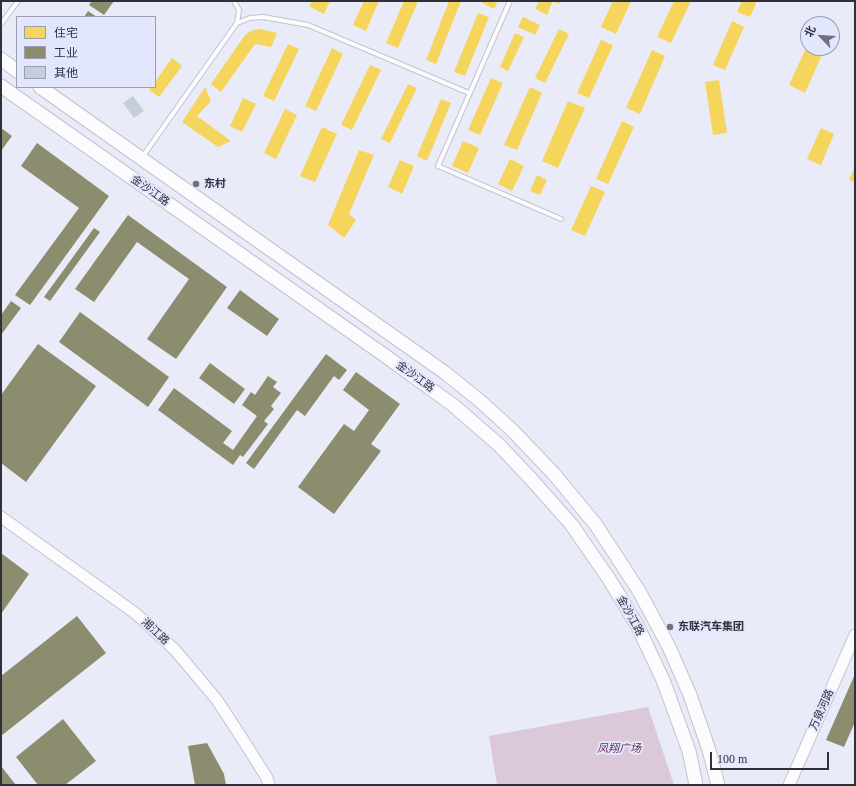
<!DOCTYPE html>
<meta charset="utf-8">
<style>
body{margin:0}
#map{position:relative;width:856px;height:786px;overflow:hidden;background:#e9ebf8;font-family:"Times New Roman","Noto Sans SC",serif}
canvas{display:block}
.frame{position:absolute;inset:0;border:2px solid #2e303b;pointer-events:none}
.legend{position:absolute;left:16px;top:16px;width:140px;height:72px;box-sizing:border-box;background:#e3e7fe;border:1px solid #9b9eb0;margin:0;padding:5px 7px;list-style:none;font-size:12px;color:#2e303b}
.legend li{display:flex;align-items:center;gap:8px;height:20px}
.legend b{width:20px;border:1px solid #9b9eb0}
.north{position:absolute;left:800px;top:16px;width:40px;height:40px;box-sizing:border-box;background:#e3e7fe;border:1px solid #9b9eb0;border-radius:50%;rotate:295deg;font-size:11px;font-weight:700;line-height:16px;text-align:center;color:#2e303b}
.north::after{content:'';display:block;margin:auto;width:14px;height:18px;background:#6f717d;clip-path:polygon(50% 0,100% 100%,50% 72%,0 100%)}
.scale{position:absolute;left:710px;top:752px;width:119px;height:18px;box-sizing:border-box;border:2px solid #2e303b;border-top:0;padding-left:5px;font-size:12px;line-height:14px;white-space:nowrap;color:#2e303b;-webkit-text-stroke:3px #e3e7fe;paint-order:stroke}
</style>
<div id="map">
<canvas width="856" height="786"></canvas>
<div class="frame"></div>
<ul class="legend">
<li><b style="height:11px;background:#f6d55c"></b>住宅</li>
<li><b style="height:11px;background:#8c8c6e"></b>工业</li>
<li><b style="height:11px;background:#c5ceda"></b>其他</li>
</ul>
<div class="north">北</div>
<div class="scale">100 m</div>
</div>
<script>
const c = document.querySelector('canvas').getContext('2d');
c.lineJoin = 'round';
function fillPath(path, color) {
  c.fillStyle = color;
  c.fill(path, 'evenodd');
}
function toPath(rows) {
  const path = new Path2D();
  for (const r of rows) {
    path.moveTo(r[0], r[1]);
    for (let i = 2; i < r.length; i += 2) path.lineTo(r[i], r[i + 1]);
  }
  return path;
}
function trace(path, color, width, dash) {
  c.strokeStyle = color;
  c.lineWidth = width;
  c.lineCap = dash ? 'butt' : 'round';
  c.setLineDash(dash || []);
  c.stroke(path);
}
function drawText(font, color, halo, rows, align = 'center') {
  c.font = font + ' "Times New Roman","Noto Sans SC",serif';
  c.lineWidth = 4;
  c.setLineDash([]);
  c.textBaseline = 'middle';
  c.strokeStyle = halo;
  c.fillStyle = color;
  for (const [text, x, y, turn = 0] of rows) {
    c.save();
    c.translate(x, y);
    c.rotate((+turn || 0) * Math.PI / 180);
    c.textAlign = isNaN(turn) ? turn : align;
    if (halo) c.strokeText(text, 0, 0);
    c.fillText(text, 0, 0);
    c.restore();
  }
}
fillPath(toPath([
 [648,707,674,785,497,785,489,736]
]), '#dbc9d9');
fillPath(toPath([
 [312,1,330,1,324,14,309,6],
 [364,1,379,1,366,31,353,25],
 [404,1,418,1,398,48,386,43],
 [449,1,461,1,436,64,426,60],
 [483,1,498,1,494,9,482,3],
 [539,1,561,1,559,4,553,1,547,15,535,9],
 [613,1,631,1,616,34,601,27],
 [674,1,691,1,671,43,657,37],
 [742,1,757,1,750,17,737,12],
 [478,13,489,17,465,76,454,72],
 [523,17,540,25,535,35,518,27],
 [732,21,744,27,725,70,713,65],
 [260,29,277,33,271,47,255,44,221,92,211,84,245,35,251,31],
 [559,29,569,34,545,83,535,78],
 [515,33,524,37,508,71,500,67],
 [601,40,613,45,589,98,577,93],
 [288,44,299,49,274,101,263,96],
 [808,44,808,48,825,48,805,93,789,85],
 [332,48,343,54,316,111,305,106],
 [652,50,665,56,640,114,626,108],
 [172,58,182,66,159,97,149,90,151,87,155,87,155,82],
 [370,65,381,70,352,130,341,125],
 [491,78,503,83,480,135,468,130],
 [719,80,727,133,713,135,705,82],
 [408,84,417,88,390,143,381,139],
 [205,87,211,101,197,116,231,141,218,147,182,122],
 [530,87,542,93,517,150,504,145],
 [243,98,256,104,242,132,230,126],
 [441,99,451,103,427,161,417,156],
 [568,101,585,108,558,168,542,161],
 [285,109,297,115,276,159,264,153],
 [622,121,634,127,608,184,596,179],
 [322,127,337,134,315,182,300,176],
 [821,128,834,134,821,165,807,159],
 [463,141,479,148,468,173,452,166],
 [359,150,374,155,349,214,356,220,344,238,328,225],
 [510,159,524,166,512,191,498,184],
 [400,160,414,166,402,194,388,187],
 [855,166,855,182,849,180],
 [537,175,547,180,540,195,530,191],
 [591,186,605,192,585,236,571,230]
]), '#f6d55c');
fillPath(toPath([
 [92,1,114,1,104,15,89,5],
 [88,11,97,17,84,17],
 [1,128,12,136,1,151],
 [37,143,109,196,30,305,15,295,79,208,21,166],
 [128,215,227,287,176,359,147,339,189,279,137,242,94,302,75,289],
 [94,228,100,232,50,301,44,297],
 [240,290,279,319,267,336,227,308],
 [11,301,21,308,1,335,1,315],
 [80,312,169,377,148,407,59,342],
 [38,344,96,386,26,482,1,463,1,395],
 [326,354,347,370,339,380,334,376,305,416,297,410,254,469,246,463],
 [210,363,245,389,234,404,199,378],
 [356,372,400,404,371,444,381,451,334,514,298,487,344,424,354,431,369,410,343,390],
 [268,376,277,382,273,387,281,393,271,406,274,409,264,421,268,424,243,457,240,455,233,465,158,410,174,388,232,431,223,443,233,450,257,416,242,405,251,392,255,395],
 [1,553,29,574,1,614],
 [77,616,106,653,1,736,1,676],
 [855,674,855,722,844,747,826,740],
 [63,719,96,761,65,785,38,785,16,757],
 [207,743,224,774,226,785,195,785,188,746],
 [1,766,16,785,1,785]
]), '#8c8c6e');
fillPath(toPath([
 [133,96,144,111,134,118,123,103]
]), '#c5ceda');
const service = toPath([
 [234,1,239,10,237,23],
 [510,1,438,166,561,219],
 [1,24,18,1],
 [143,156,237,23,250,18,263,17,308,25,469,93]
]);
const tertiary = toPath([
 [1,517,135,613,175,650,217,700,245,743,267,778,269,785],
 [789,785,855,635]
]);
const primary = toPath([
 [1,59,17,71],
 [1,86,384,355,453,405,499,445,532,480,571,524,609,579,637,625,663,680,689,751,696,785],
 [40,87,444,372,479,400,512,430,554,474,596,525,639,591,669,647,690,695,709,750,718,785]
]);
trace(service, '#c1c3cf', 6);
trace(tertiary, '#c1c3cf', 13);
trace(primary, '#c1c3cf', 15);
trace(service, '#fcfcfe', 4);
trace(tertiary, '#fcfcfe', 11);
trace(primary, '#fcfcfe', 13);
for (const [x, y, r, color] of [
 [196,184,4,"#6f717d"],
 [670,627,4,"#6f717d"]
]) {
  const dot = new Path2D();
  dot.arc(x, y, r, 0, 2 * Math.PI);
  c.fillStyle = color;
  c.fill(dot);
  trace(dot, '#e3e7fe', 1.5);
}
drawText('bold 11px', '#2e303b', '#e3e7fe', [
 ["东村",204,184],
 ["东联汽车集团",678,627]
], 'left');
drawText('11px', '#2e303b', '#e3e7fe', [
 ["金沙江路",150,191,35],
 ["金沙江路",415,377,36],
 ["金沙江路",630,616,61],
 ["湘江路",155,632,43],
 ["万泉河路",822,710,-66]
]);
drawText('italic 11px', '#672d50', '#e3e7fe', [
 ["凤翔广场",619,749]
]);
</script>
